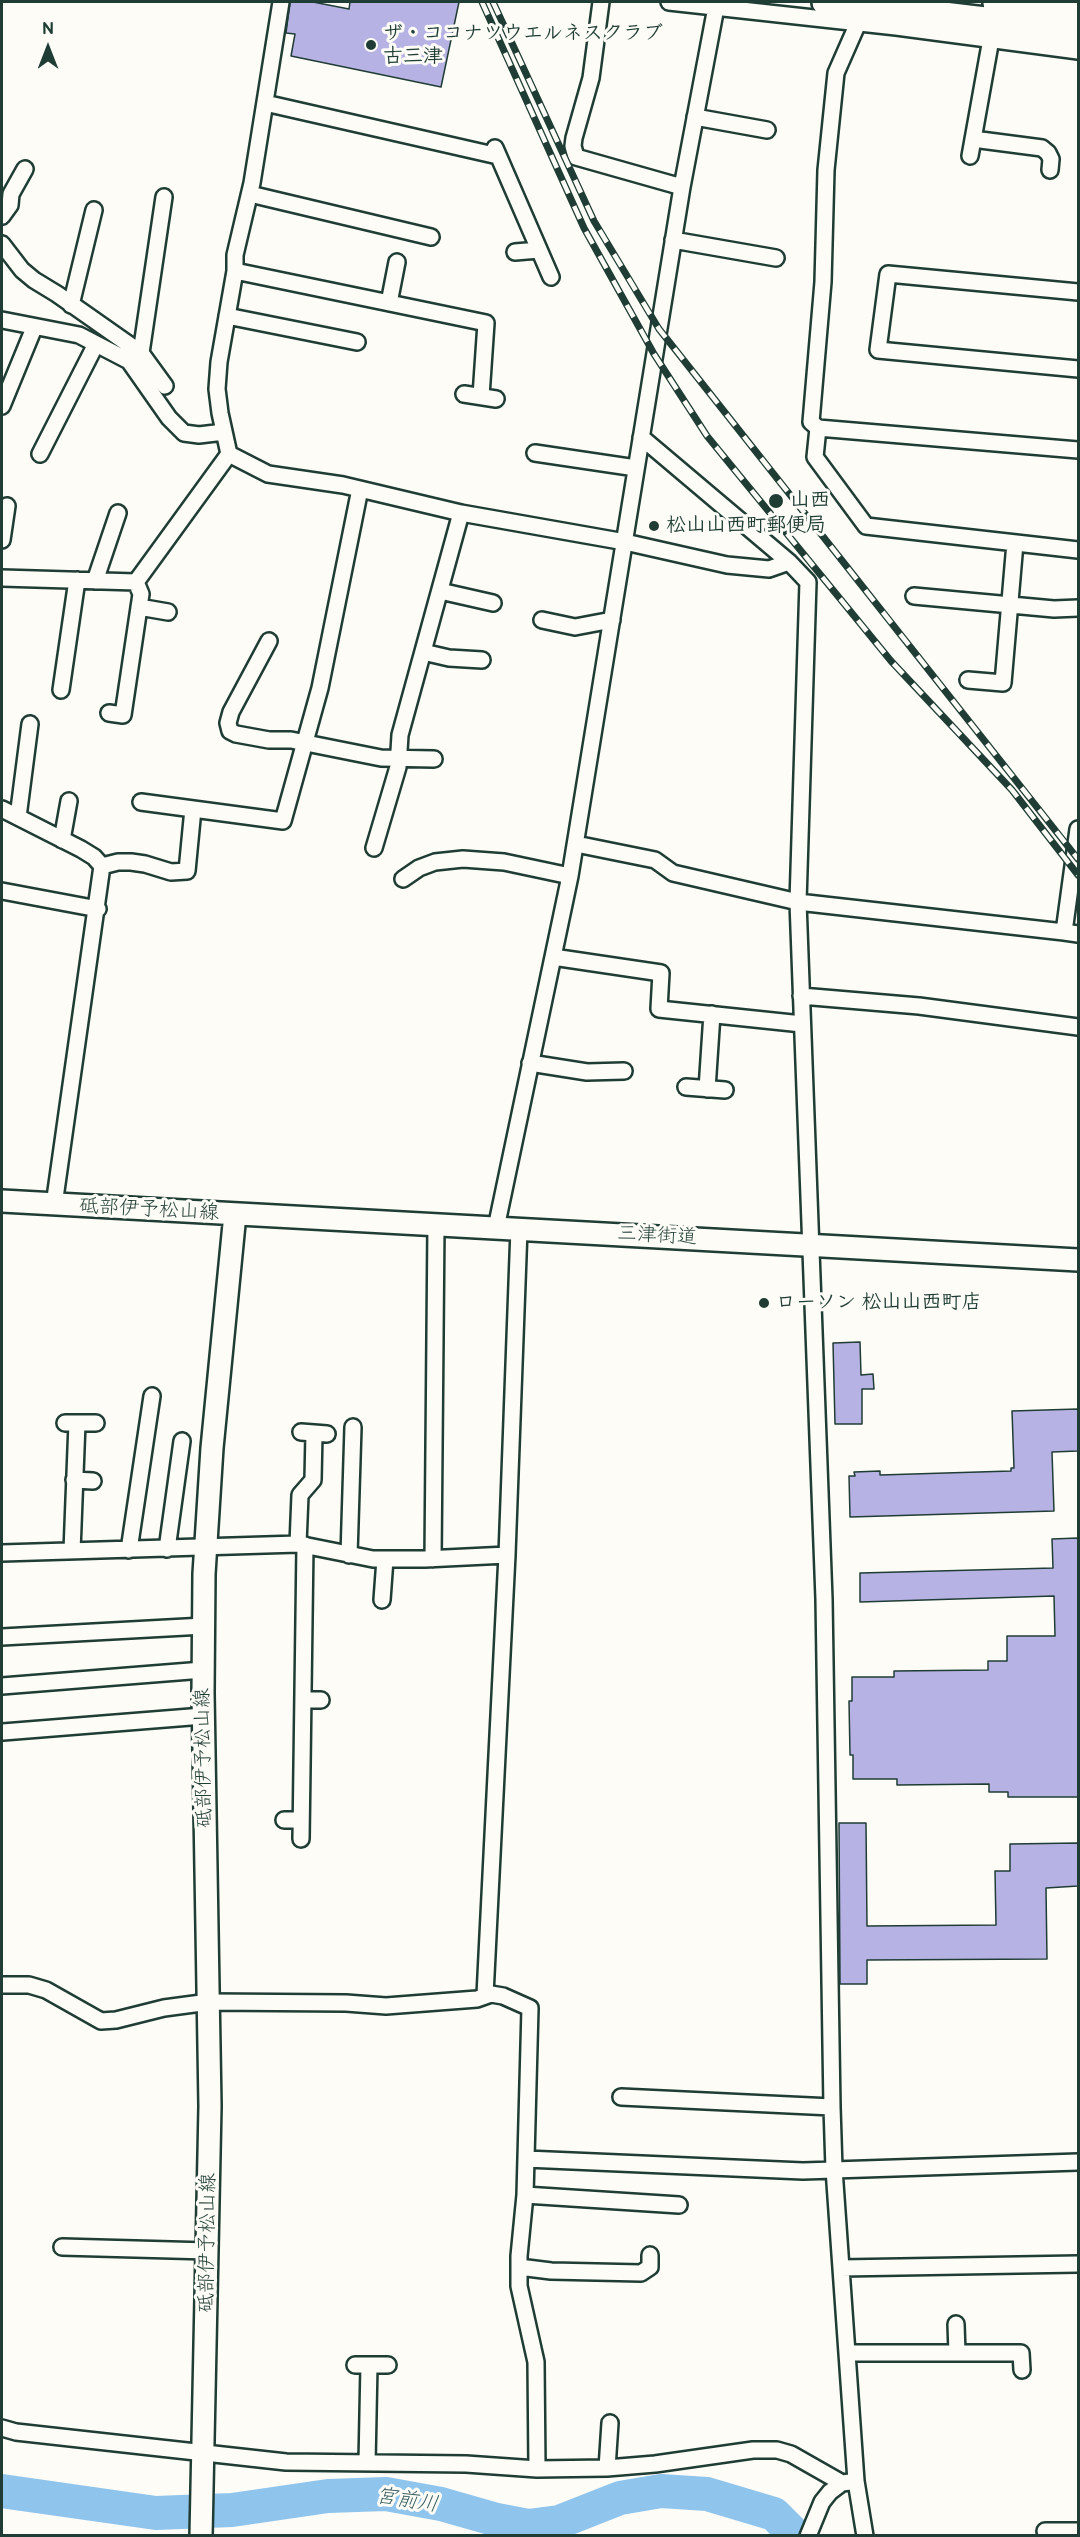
<!DOCTYPE html>
<meta charset="utf-8">
<style>
body{margin:0}
#map{position:relative;width:1080px;height:2537px;overflow:hidden;background:#fdfcf7;font-family:"Balsamiq Sans",sans-serif}
canvas{display:block}
.frame{position:absolute;inset:0;border:3px solid #1f3d34;pointer-events:none}
.north{position:absolute;left:18px;top:18px;width:60px;height:60px;-webkit-text-stroke:4px #fdfcf7;paint-order:stroke;rotate:0deg;font-size:16px;font-weight:700;line-height:24px;text-align:center;color:#1f3d34}
.north::after{content:'';display:block;margin:auto;width:21px;height:27px;background:#1f3d34;clip-path:polygon(50% 0,100% 100%,50% 72%,0 100%)}
</style>
<div id="map">
<canvas width="1080" height="2537"></canvas>
<div class="frame"></div>
<div class="north">N</div>
</div>
<script>
const c = document.querySelector('canvas').getContext('2d');
c.lineJoin = 'round';
function toPath(rows) {
  const path = new Path2D();
  for (const r of rows) {
    path.moveTo(r[0], r[1]);
    for (let i = 2; i < r.length; i += 2) path.lineTo(r[i], r[i + 1]);
  }
  return path;
}
function trace(path, color, width, dash) {
  c.strokeStyle = color;
  c.lineWidth = width;
  c.lineCap = dash ? 'butt' : 'round';
  c.setLineDash(dash || []);
  c.stroke(path);
}
function fillPath(path, color) {
  c.fillStyle = color;
  c.fill(path, 'evenodd');
}
function drawText(font, color, halo, rows, align = 'center') {
  c.font = font + ' "Balsamiq Sans","Klee One",sans-serif';
  c.lineWidth = 6;
  c.setLineDash([]);
  c.textBaseline = 'middle';
  c.strokeStyle = halo;
  c.fillStyle = color;
  for (const [text, x, y, turn = 0] of rows) {
    c.save();
    c.translate(x, y);
    c.rotate((+turn || 0) * Math.PI / 180);
    c.textAlign = isNaN(turn) ? turn : align;
    if (halo) c.strokeText(text, 0, 0);
    c.fillText(text, 0, 0);
    c.restore();
  }
}
trace(toPath([
 [2,2491,156,2513,232,2510,328,2496,386,2494,441,2504,497,2520,528,2526,559,2522,620,2498,661,2491,707,2494,774,2514,796,2536]
]), '#8fc4ed', 34);
const building = toPath([
 [290,2,313,2,349,9,350,2,459,2,441,87,291,56,295,34,286,33,290,2],
 [860,1342,861,1375,873,1374,874,1389,862,1389,862,1424,835,1424,833,1343,860,1342],
 [1078,1409,1078,1451,1052,1452,1054,1511,850,1517,849,1476,855,1476,854,1472,880,1471,880,1475,1011,1471,1011,1468,1014,1468,1012,1411,1078,1409],
 [1078,1538,1078,1797,1008,1797,1008,1792,989,1792,989,1784,897,1785,897,1779,853,1779,853,1755,850,1755,849,1701,852,1701,852,1677,894,1677,894,1671,988,1670,988,1661,1007,1661,1007,1636,1055,1636,1054,1596,860,1602,860,1573,1053,1568,1052,1539,1078,1538],
 [839,1823,866,1823,867,1926,996,1925,995,1871,1010,1871,1010,1844,1078,1843,1078,1886,1046,1888,1047,1959,867,1960,867,1984,840,1984,839,1823]
]);
fillPath(building, '#b7b2e4');
trace(building, '#1f3d34', 1.5);
const street = toPath([
 [281,2,252,183,235,255,235,271,219,362,217,389,220,413,229,454,268,474,343,485,461,513,625,542,727,565,769,569,789,562],
 [601,2,591,78,574,138,573,146,576,157,682,187],
 [669,2,896,27,1078,51],
 [265,103,498,156],
 [695,117,767,130],
 [973,139,1042,148,1048,153,1051,159,1050,170],
 [495,148,551,277],
 [970,156,991,39],
 [250,194,431,237],
 [2,216,10,205,11,194,25,169],
 [673,240,776,258],
 [2,244,22,270,34,280,57,294,141,353,165,386],
 [515,252,539,250],
 [235,271,486,323,481,396],
 [1078,292,888,274,878,350,1078,369],
 [389,303,397,262],
 [71,305,94,210],
 [227,316,357,342],
 [2,320,79,335,129,361,169,418,184,433,199,435,224,432],
 [141,353,164,197],
 [464,394,496,399],
 [2,406,34,328],
 [818,428,811,422,823,282,826,170,836,73,858,23],
 [641,437,789,562,808,582,798,902,824,1599,832,2107,834,2169,856,2481,865,2536],
 [1078,450,818,428,815,457,866,526,1078,550],
 [535,453,636,468],
 [40,454,96,344],
 [2,540,7,506],
 [2,578,136,582,229,454],
 [95,581,118,513],
 [440,591,493,603],
 [914,596,1054,609,1078,608],
 [139,607,168,612],
 [542,620,575,627,612,620],
 [269,641,231,712,228,723,230,731,236,734,269,740,291,740,381,758,434,759],
 [423,652,449,658,482,660],
 [968,680,1003,683,1015,543],
 [61,690,77,580],
 [109,713,123,715,141,594,136,582],
 [141,802,283,821,320,688,360,489],
 [2,809,81,849,94,857,102,866,54,1205],
 [18,817,30,724],
 [1078,829,1064,932,1078,934],
 [62,840,69,801],
 [576,844,655,860,673,873,798,902,1064,932],
 [374,848,398,767,400,735,461,513],
 [102,866,118,862,131,862,145,864,171,872,187,871,193,809],
 [403,879,419,868,435,862,463,859,504,862,570,876],
 [2,891,98,909],
 [553,957,661,973,659,1009,802,1024],
 [801,996,919,1006,1078,1027],
 [530,1063,587,1072,624,1071],
 [686,1087,725,1090],
 [707,1089,712,1014],
 [496,1228,570,876,682,187,717,2],
 [65,1423,96,1423],
 [301,1432,327,1434],
 [74,1480,93,1481],
 [298,1544,300,1495,313,1480,314,1433],
 [167,1549,182,1441],
 [129,1550,152,1396],
 [72,1551,77,1423],
 [2,1553,298,1544,373,1559,425,1559,507,1555],
 [349,1555,353,1427],
 [433,1559,436,1224],
 [382,1600,385,1559],
 [2,1637,204,1626],
 [2,1686,203,1670],
 [303,1700,321,1700],
 [3,1732,203,1716],
 [284,1820,301,1820],
 [301,1839,305,1545],
 [2,1985,29,1985,46,1990,101,2021,116,2020,164,2008,209,2002,346,2003,386,2006,477,1999,491,1994,503,1996,530,2008,525,2195,519,2256,519,2286,536,2362,537,2469],
 [485,1995,507,1555,519,1229],
 [621,2097,832,2107],
 [526,2159,803,2171,1078,2162],
 [525,2195,679,2205],
 [62,2247,208,2251],
 [519,2267,551,2271,641,2273,650,2267,650,2255],
 [841,2268,1078,2264],
 [956,2324,957,2353],
 [847,2353,1021,2353,1022,2370],
 [355,2365,388,2365],
 [2,2428,16,2432,286,2462,466,2464,537,2469,607,2468,655,2464,753,2450,777,2450,791,2454,842,2483],
 [367,2463,369,2365],
 [607,2468,610,2423],
 [1045,2531,1078,2531],
 [808,2536,822,2502,830,2492,842,2483,850,2482]
]);
const secondary = toPath([
 [2,1201,1078,1260],
 [201,2536,210,2106,203,1693,204,1574,212,1448,235,1214]
]);
const highway = toPath([
 [826,2,1078,32],
 [997,3,1078,12]
]);
trace(street, '#1f3d34', 20);
trace(secondary, '#1f3d34', 26);
trace(highway, '#1f3d34', 32);
trace(street, '#fdfcf7', 15);
trace(secondary, '#fdfcf7', 21);
trace(highway, '#fdfcf7', 27);
const rail = toPath([
 [482,2,584,228,654,354,707,436,891,661,1012,790,1078,875],
 [493,2,594,221,659,329,1078,859]
]);
trace(rail, '#1f3d34', 7);
trace(rail, '#fdfcf7', 4.5, [14]);
for (const [x, y, r, color] of [
 [371,45,6,"#1f3d34"],
 [776,501,8,"#1f3d34"],
 [654,526,6,"#1f3d34"],
 [764,1303,6,"#1f3d34"]
]) {
  const dot = new Path2D();
  dot.arc(x, y, r, 0, 2 * Math.PI);
  c.fillStyle = color;
  c.fill(dot);
  trace(dot, '#fdfcf7', 2);
}
drawText('bold 20px', '#1f3d34', '#fdfcf7', [
 ["ザ・ココナツウエルネスクラブ",383,34],
 ["古三津",383,57],
 ["山西",790,501],
 ["松山山西町郵便局",666,526],
 ["ローソン 松山山西町店",776,1303]
], 'left');
drawText('20px', '#1f3d34', '#fdfcf7', [
 ["砥部伊予松山線",149,1210,3],
 ["三津街道",657,1236,3],
 ["砥部伊予松山線",204,1758,-91],
 ["砥部伊予松山線",208,2243,-89]
]);
drawText('italic 21px', '#3b5f62', '#fdfcf7', [
 ["宮前川",407,2501,9]
]);
</script>
